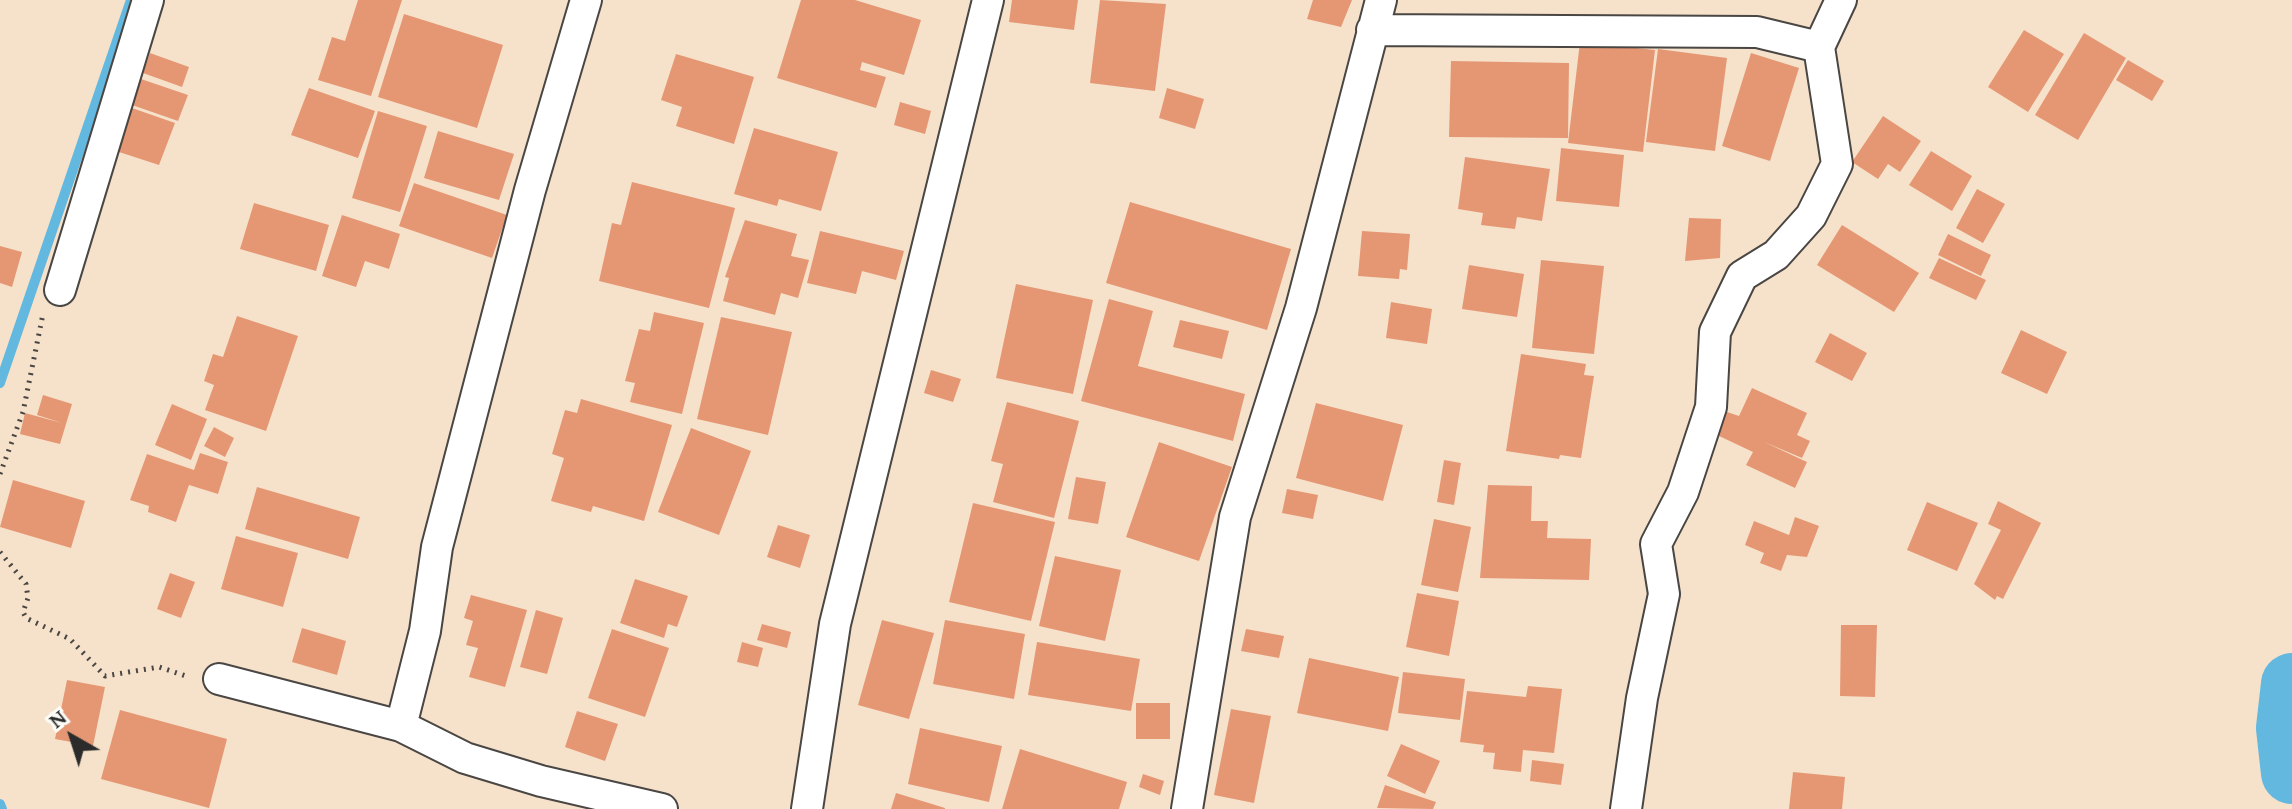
<!DOCTYPE html>
<style>
body{margin:0}
#map{position:relative;width:2292px;height:809px;overflow:hidden;background:#f6e2ca;font-family:"Gentium Book Plus",serif}
canvas{display:block}
.north{position:absolute;left:32px;top:697px;width:80px;height:80px;-webkit-text-stroke:6px #fdfcf7;paint-order:stroke;rotate:321deg;font-size:22px;font-weight:700;line-height:32px;text-align:center;color:#2b2b2b}
.north::after{content:'';display:block;margin:auto;width:28px;height:36px;background:#2b2b2b;clip-path:polygon(50% 0,100% 100%,50% 72%,0 100%)}
</style>
<div id="map">
<canvas width="2292" height="809"></canvas>
<div class="north">N</div>
</div>
<script>
const c = document.querySelector('canvas').getContext('2d');
c.lineJoin = 'round';
function toPath(rows) {
  const path = new Path2D();
  for (const r of rows) {
    path.moveTo(r[0], r[1]);
    for (let i = 2; i < r.length; i += 2) path.lineTo(r[i], r[i + 1]);
  }
  return path;
}
function trace(path, color, width, dash) {
  c.strokeStyle = color;
  c.lineWidth = width;
  c.lineCap = dash ? 'butt' : 'round';
  c.setLineDash(dash || []);
  c.stroke(path);
}
function fillPath(path, color) {
  c.fillStyle = color;
  c.fill(path, 'evenodd');
}
trace(toPath([
 [0,383,131,0],
 [0,804,2,809]
]), '#63b8df', 10);
trace(toPath([
 [2292,684,2287,728,2292,773]
]), '#63b8df', 62);
fillPath(toPath([
 [358,0,402,0,371,96,318,80,332,37,345,41],
 [801,0,855,0,921,20,904,75,862,62,860,70,886,77,876,108,777,78],
 [1012,0,1078,0,1074,30,1009,22],
 [1100,0,1166,4,1155,91,1090,83],
 [1313,0,1352,0,1341,27,1307,19],
 [404,14,503,45,477,128,378,97],
 [2024,30,2064,54,2028,112,1988,87],
 [2084,33,2126,58,2078,140,2035,115],
 [1580,42,1655,50,1643,152,1568,143],
 [1658,49,1727,58,1715,151,1646,142],
 [150,53,189,67,182,87,143,73],
 [1751,53,1799,68,1770,161,1722,146],
 [676,54,754,77,734,144,676,126,682,107,661,100],
 [2128,60,2164,81,2152,101,2116,80],
 [1451,61,1569,63,1568,138,1449,137],
 [141,79,188,95,178,121,132,105],
 [309,88,375,111,358,158,291,135],
 [1167,88,1204,99,1195,129,1159,118],
 [900,102,931,111,925,134,894,125],
 [132,108,175,123,159,165,116,151],
 [378,111,427,126,400,212,352,198],
 [1883,116,1921,141,1900,172,1888,164,1878,179,1852,162],
 [754,128,838,152,821,211,779,199,777,206,734,194],
 [438,131,514,154,499,200,424,178],
 [1561,148,1624,155,1619,207,1556,201],
 [1931,151,1972,176,1952,211,1909,185],
 [1465,157,1550,169,1542,221,1517,217,1515,229,1481,225,1483,213,1458,209],
 [632,182,735,208,709,308,599,281,612,223,621,225],
 [414,183,507,215,492,258,399,226],
 [1977,189,2005,204,1983,243,1956,228],
 [1130,202,1291,249,1267,330,1106,283],
 [254,203,329,225,316,271,240,249],
 [342,215,400,234,389,269,365,261,356,287,322,276],
 [1689,218,1721,219,1720,258,1685,261],
 [745,220,797,234,791,256,809,260,798,298,781,293,775,315,723,301,729,278,725,277],
 [1842,225,1919,273,1894,312,1817,265],
 [820,231,904,251,896,280,862,271,856,294,807,283],
 [1362,231,1410,234,1407,270,1400,269,1399,279,1358,276],
 [1948,234,1991,255,1981,276,1938,255],
 [0,246,22,252,12,287,0,283],
 [1939,258,1986,280,1976,300,1929,278],
 [1541,260,1604,266,1594,354,1532,348],
 [1469,265,1524,274,1517,317,1462,309],
 [1016,284,1093,300,1073,394,996,378],
 [1109,299,1153,311,1138,366,1245,394,1233,441,1081,401],
 [1391,302,1432,309,1427,344,1386,338],
 [654,312,704,323,682,414,630,402,635,383,625,381,639,329,650,331],
 [237,316,298,336,266,431,205,410,214,385,204,381,213,354,223,357],
 [721,317,792,332,768,435,697,419],
 [1180,320,1229,331,1222,359,1173,347],
 [2021,330,2067,352,2047,394,2001,373],
 [1830,333,1867,353,1852,381,1815,362],
 [1521,354,1586,364,1584,375,1594,376,1581,458,1560,455,1559,459,1506,451],
 [931,370,961,379,953,402,924,393],
 [1752,388,1807,413,1797,435,1810,441,1802,458,1764,442,1807,462,1795,488,1746,465,1753,452,1717,435,1727,412,1739,416],
 [43,395,72,404,60,444,20,434,25,413,62,423,37,415],
 [581,399,672,425,644,521,593,506,591,512,551,501,564,458,552,454,565,410,577,413],
 [1007,402,1079,421,1054,518,993,502,1003,464,991,461],
 [1316,403,1403,425,1383,501,1296,478],
 [172,404,207,419,191,460,155,445],
 [214,427,234,438,225,457,204,446],
 [691,428,751,451,719,535,658,512],
 [1159,442,1232,467,1199,561,1126,537],
 [200,453,228,462,218,494,189,485,176,522,148,512,149,506,130,500,147,454,194,470],
 [1444,460,1461,463,1454,505,1437,502],
 [1076,477,1106,482,1098,524,1068,519],
 [13,480,85,501,71,548,0,527],
 [1488,485,1532,486,1531,521,1548,521,1547,538,1591,539,1589,580,1480,578],
 [257,487,360,517,348,559,245,529],
 [1287,489,1318,495,1313,519,1282,513],
 [1998,501,2041,523,2003,599,1997,596,1995,600,1974,584,2001,530,1988,524],
 [1927,502,1978,523,1957,571,1907,550],
 [973,503,1055,522,1031,621,949,602],
 [1795,517,1819,526,1807,557,1787,555,1781,571,1760,563,1764,553,1745,545,1754,521,1789,535],
 [1434,519,1471,527,1458,592,1421,585],
 [778,525,810,535,800,568,767,557],
 [236,536,298,553,283,607,221,589],
 [1055,556,1121,570,1105,641,1039,626],
 [170,573,195,582,181,618,157,609],
 [635,579,688,596,677,627,668,624,664,638,620,623],
 [1417,593,1459,601,1449,656,1406,647],
 [471,595,527,610,505,687,469,677,478,648,466,645,473,621,464,618],
 [536,610,563,618,547,674,520,667],
 [882,620,934,633,909,719,858,705],
 [945,620,1025,634,1014,699,933,684],
 [762,624,791,632,787,648,757,640],
 [1841,625,1877,625,1875,697,1840,696],
 [302,628,346,641,337,675,292,662],
 [612,629,669,648,645,717,588,698],
 [1246,629,1284,636,1279,658,1241,651],
 [742,642,763,648,758,667,737,662],
 [1037,642,1140,659,1131,711,1028,695],
 [1309,658,1399,677,1388,731,1297,713],
 [1403,672,1465,679,1460,720,1398,713],
 [67,680,105,687,93,746,55,739],
 [1528,686,1562,689,1554,753,1523,750,1521,772,1493,769,1495,753,1483,752,1484,745,1460,742,1467,691,1526,697],
 [1136,703,1170,703,1170,739,1136,739],
 [1231,709,1271,716,1254,803,1214,795],
 [120,710,227,739,209,808,101,779],
 [577,711,618,724,605,761,565,747],
 [920,728,1002,746,989,802,908,784],
 [1401,744,1440,761,1425,794,1387,776],
 [1020,749,1127,782,1119,809,1002,809],
 [1532,760,1564,764,1561,785,1530,781],
 [1793,772,1845,777,1842,809,1789,809],
 [1143,774,1164,781,1160,795,1139,787],
 [1385,785,1436,802,1433,809,1377,808],
 [896,793,945,808,945,809,891,809]
]), '#e59774');
const street = toPath([
 [1372,30,1757,32,1819,47],
 [60,290,148,0],
 [219,679,401,726,465,758,541,781,662,809],
 [401,726,425,631,437,547,530,190,586,0],
 [807,809,835,624,988,0],
 [1187,809,1235,517,1301,308,1381,0],
 [1626,809,1642,698,1664,594,1656,544,1683,492,1711,407,1715,332,1742,276,1776,255,1811,216,1837,164,1819,47,1841,0]
]);
trace(street, '#494643', 34);
trace(toPath([
 [0,474,23,412,43,314],
 [0,552,26,584,28,598,23,612,26,618,70,639,105,676,159,667,189,677]
]), '#494643', 5, [2, 6]);
trace(street, '#fff', 30);
</script>
